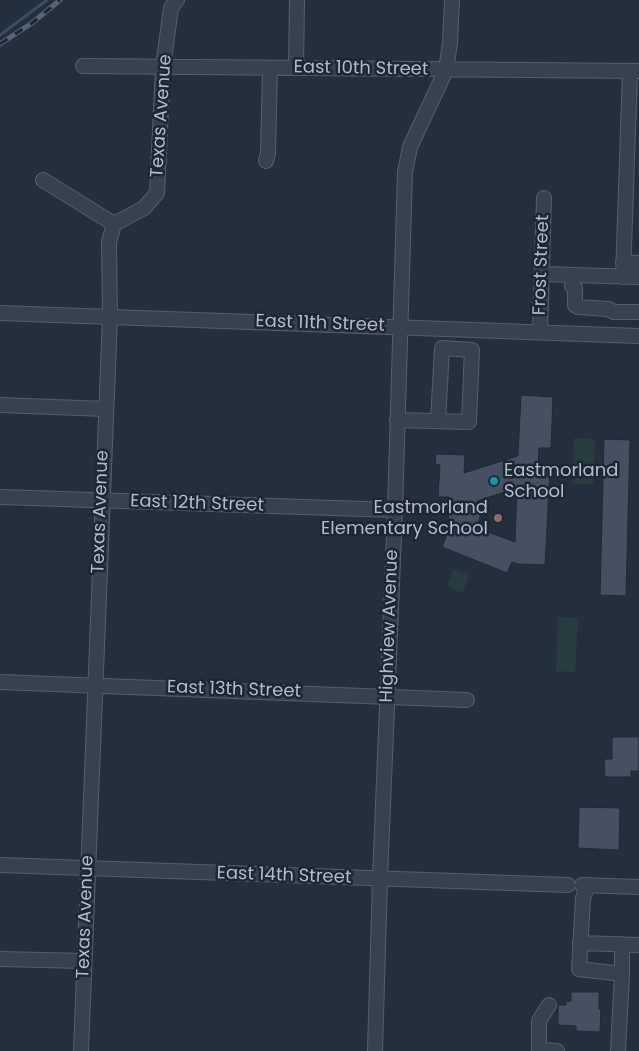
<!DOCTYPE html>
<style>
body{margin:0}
canvas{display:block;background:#242f3e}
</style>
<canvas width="639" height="1051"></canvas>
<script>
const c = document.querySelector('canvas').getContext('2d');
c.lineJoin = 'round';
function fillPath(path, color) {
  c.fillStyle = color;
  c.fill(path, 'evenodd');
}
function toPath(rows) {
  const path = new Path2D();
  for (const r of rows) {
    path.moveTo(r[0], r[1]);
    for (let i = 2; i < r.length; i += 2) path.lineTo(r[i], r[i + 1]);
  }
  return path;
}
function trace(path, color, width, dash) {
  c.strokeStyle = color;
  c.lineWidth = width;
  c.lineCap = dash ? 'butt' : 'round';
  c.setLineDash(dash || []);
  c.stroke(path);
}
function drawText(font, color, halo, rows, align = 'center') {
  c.font = font + ' Poppins,sans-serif';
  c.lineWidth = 5;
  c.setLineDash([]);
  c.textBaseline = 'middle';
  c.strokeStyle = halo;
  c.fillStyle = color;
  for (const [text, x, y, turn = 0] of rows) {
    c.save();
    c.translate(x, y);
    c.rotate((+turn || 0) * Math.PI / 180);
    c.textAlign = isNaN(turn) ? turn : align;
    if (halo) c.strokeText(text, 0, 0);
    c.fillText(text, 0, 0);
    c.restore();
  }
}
fillPath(toPath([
 [574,438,595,439,593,484,572,484],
 [453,569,469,574,463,593,447,587],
 [558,617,578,618,575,672,556,671]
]), '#263c3f');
trace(toPath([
 [0,35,47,0]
]), '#394c67', 3);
const building = toPath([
 [521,395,553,397,551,448,539,448,538,467,550,468,545,565,518,564,512,562,507,573,442,547,448,532,449,497,438,497,440,465,435,464,436,454,465,455,464,473,518,456,521,395],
 [517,488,515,542,477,528,480,517,480,513,477,501,517,488],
 [604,439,630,440,626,596,600,595,604,439],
 [612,737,639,737,639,771,631,771,631,777,605,777,604,759,612,759,612,737],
 [579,807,620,808,619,850,578,848,579,807],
 [571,992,599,992,599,1009,601,1009,600,1032,576,1031,576,1026,558,1025,558,1005,566,1005,566,1001,571,1001,571,992]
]);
fillPath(building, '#455162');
trace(building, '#1f2835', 1);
const minor = toPath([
 [83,66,639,71],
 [296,68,297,0],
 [266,161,268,153,270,68],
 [43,180,114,224],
 [623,262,639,263],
 [542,274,639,277],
 [623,277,630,71],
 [572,286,575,288,575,305,578,307,608,309,614,312,639,312],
 [0,313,639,336],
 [540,332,544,198],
 [0,405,106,409],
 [397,420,469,422,472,350,442,348,438,421],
 [0,497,395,510],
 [0,682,467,700],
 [0,865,568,885],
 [582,885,639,887],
 [588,885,583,898,579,969,622,974],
 [580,943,639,945],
 [0,959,84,961],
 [539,1050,557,1051],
 [81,1051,110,317,109,242,114,224,144,208,157,193,163,67,171,8,177,0],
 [375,1051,380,879,395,510,405,172,410,147,446,70,450,43,452,0],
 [539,1051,539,1021,549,1005],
 [618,1051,622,974,622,944]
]);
trace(minor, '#565f6c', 16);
trace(minor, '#38414e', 14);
const rail = toPath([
 [0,44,32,23,60,0]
]);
trace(rail, '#5a6575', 5);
trace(rail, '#1d2633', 3, [9]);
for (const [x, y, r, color] of [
 [494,481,5,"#0f9aa8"],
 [498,518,5,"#8d6e63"]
]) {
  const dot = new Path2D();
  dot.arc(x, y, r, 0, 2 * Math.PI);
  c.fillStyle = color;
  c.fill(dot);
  trace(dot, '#1d2633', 2);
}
drawText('18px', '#b4bcc9', '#1d2633', [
 ["East 10th Street",361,69,1],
 ["Texas Avenue",162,116,-86],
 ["Frost Street",542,265,-88],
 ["East 11th Street",320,324,2],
 ["East 12th Street",197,504,2],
 ["Texas Avenue",101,512,-88],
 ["Highview Avenue",390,626,-88],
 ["East 13th Street",234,690,2],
 ["East 14th Street",284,876,2],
 ["Texas Avenue",86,917,-88]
]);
drawText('18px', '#b4bcc9', '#1d2633', [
 ["Eastmorland",504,471],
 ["School",504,492],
 ["Eastmorland",488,508,"right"],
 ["Elementary School",488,529,"right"]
], 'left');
</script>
